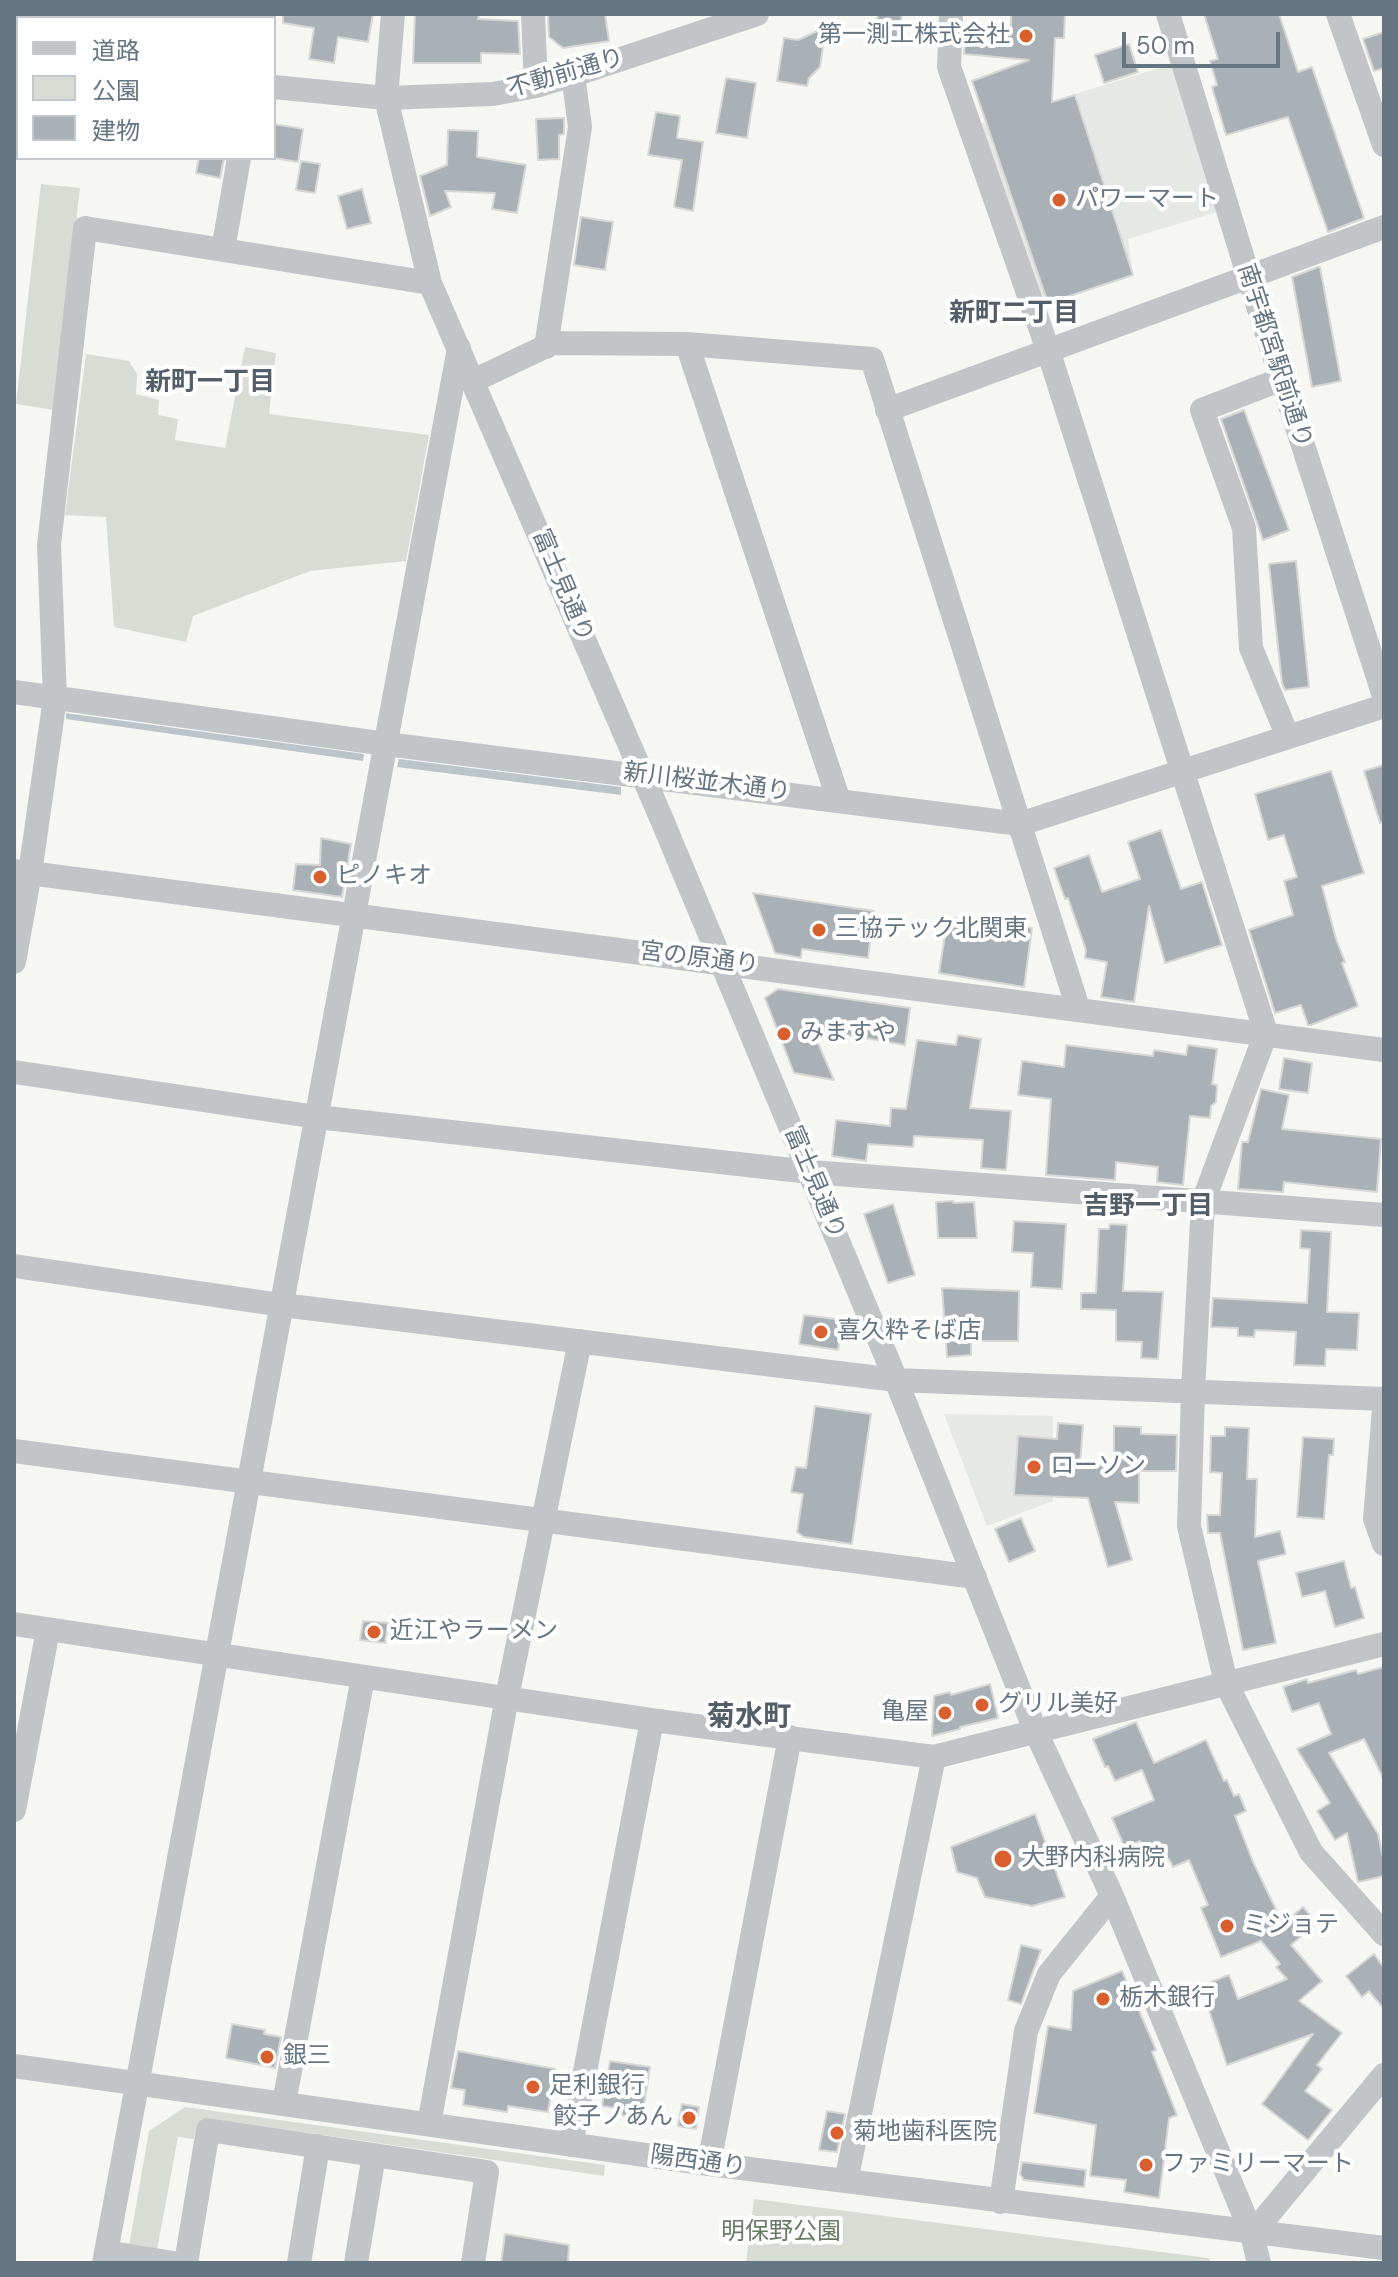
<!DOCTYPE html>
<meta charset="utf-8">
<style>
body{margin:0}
#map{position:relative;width:1398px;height:2277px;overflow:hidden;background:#f6f6f3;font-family:"DM Sans","Noto Sans JP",sans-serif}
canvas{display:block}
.frame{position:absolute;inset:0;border:16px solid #667582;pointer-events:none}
.legend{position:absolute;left:16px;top:16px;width:260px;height:144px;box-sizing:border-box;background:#fff;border:2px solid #c2c8cd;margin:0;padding:10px 14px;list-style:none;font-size:24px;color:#667582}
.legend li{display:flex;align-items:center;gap:16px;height:40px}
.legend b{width:40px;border:2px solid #c2c8cd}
.scale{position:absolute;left:1122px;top:32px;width:158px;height:36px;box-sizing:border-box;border:4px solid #667582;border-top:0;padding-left:10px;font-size:24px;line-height:28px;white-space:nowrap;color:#667582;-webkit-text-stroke:6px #fff;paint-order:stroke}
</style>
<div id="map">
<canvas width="1398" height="2277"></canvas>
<div class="frame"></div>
<ul class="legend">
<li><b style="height:10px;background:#c1c5c8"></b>道路</li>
<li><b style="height:22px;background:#d7ddd4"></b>公園</li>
<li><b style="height:22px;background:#aab1b6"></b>建物</li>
</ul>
<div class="scale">50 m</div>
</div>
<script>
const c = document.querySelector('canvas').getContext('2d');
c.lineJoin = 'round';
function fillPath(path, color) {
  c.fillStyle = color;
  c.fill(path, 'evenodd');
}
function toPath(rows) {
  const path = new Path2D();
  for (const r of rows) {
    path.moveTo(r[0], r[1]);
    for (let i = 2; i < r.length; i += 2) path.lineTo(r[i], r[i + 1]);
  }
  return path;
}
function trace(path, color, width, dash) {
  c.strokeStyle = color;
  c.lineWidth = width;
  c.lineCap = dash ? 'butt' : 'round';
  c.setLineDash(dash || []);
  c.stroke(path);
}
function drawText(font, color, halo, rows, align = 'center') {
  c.font = font + ' "DM Sans","Noto Sans JP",sans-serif';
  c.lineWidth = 8;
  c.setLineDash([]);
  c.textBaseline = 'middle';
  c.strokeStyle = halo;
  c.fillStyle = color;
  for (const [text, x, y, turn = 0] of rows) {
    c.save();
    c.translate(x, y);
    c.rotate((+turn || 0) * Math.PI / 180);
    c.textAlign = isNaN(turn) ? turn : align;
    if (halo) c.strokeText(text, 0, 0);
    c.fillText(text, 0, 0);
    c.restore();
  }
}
fillPath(toPath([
 [1172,64,1217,212,1128,239,1133,275,1042,305,976,125],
 [944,1414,1053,1416,1053,1501,987,1526]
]), '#e6e8e6');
fillPath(toPath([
 [41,184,80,188,54,410,16,404],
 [245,347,276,353,269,414,429,435,406,561,310,571,193,616,186,642,114,627,106,517,65,515,86,354,129,361,137,374,136,394,159,400,158,415,178,419,175,440,225,448],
 [185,2107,605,2165,604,2176,207,2118,197,2125,194,2139,178,2137,157,2250,129,2246,149,2131],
 [754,2199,1208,2258,1213,2263,746,2263]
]), '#d7ddd4');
fillPath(toPath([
 [66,713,364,754,363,761,66,719],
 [399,759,621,787,621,795,397,767]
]), '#bbc5c9');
const building = toPath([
 [283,14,373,14,368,42,338,37,334,63,309,59,314,28,283,23,283,14],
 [415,14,479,14,478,19,518,21,520,54,481,53,481,63,413,63,415,14],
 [548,14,605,14,609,41,563,48,549,37,548,14],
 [878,14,902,14,897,44,873,39,878,14],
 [1011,14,1065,14,1064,38,1055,38,1052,102,1075,95,1133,275,1048,303,972,81,1029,60,964,54,966,26,1011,29,1011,14],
 [1204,14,1279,14,1298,72,1312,67,1364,218,1328,232,1288,117,1226,135,1212,87,1217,85,1210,61,1218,59,1204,14],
 [826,27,820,67,809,78,807,86,777,81,784,38,798,40,826,27],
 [1384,32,1384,68,1374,71,1363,39,1384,32],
 [1129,44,1138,72,1104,83,1095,55,1129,44],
 [726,78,756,83,747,138,716,133,726,78],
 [656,112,680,116,677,138,703,142,693,211,674,207,682,160,648,155,656,112],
 [564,118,564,134,559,135,559,159,538,160,536,119,564,118],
 [274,124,303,129,298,162,274,158,274,124],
 [448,130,478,131,477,157,526,165,517,213,492,209,495,193,445,191,451,207,430,216,420,176,447,165,448,130],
 [199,158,224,158,220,178,196,173,199,158],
 [301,161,320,164,315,193,296,190,301,161],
 [362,189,371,223,347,229,338,196,362,189],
 [581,217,613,222,605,270,574,265,581,217],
 [1318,267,1320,267,1341,381,1312,387,1292,277,1318,267],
 [1244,410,1289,530,1263,540,1221,419,1244,410],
 [1296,561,1309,687,1285,690,1282,683,1269,564,1296,561],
 [1384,765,1384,822,1380,823,1364,771,1384,765],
 [1331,771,1364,873,1322,886,1336,939,1345,962,1342,963,1358,1006,1311,1025,1308,1025,1301,1005,1275,1013,1249,930,1293,915,1284,881,1297,877,1284,835,1268,840,1255,794,1331,771],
 [1161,830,1181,889,1202,882,1222,945,1165,963,1149,906,1134,1002,1101,997,1107,962,1085,958,1086,950,1068,898,1065,899,1054,868,1089,855,1102,892,1140,879,1128,842,1161,830],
 [321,838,351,844,342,897,293,890,296,864,320,865,321,838],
 [753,893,874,911,868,958,802,949,801,958,775,953,753,893],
 [938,916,1032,928,1024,987,939,973,945,935,935,934,938,916],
 [778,989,910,1008,905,1045,812,1029,834,1080,794,1073,765,998,778,989],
 [958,1035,981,1039,970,1108,1011,1111,1006,1170,981,1168,983,1140,914,1136,913,1147,868,1144,866,1161,832,1156,836,1120,890,1126,891,1108,906,1109,917,1040,956,1045,958,1035],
 [1066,1045,1153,1056,1154,1050,1186,1055,1188,1045,1217,1049,1212,1084,1217,1085,1216,1102,1211,1106,1210,1118,1190,1116,1183,1185,1157,1182,1158,1167,1116,1162,1115,1180,1046,1175,1051,1099,1018,1095,1022,1061,1064,1067,1066,1045],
 [1284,1058,1312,1063,1308,1093,1279,1089,1284,1058],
 [1261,1089,1289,1095,1282,1129,1381,1139,1377,1192,1284,1182,1283,1192,1238,1189,1242,1142,1248,1142,1261,1089],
 [953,1201,953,1203,974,1202,977,1238,938,1238,936,1202,953,1201],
 [893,1204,915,1275,888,1283,864,1214,893,1204],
 [1014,1221,1066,1224,1062,1289,1031,1287,1033,1253,1012,1252,1014,1221],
 [1110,1224,1127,1225,1123,1291,1163,1292,1158,1359,1141,1358,1142,1342,1116,1341,1116,1310,1081,1309,1081,1293,1096,1293,1099,1229,1109,1229,1110,1224],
 [1301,1230,1331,1232,1327,1312,1359,1313,1357,1350,1326,1349,1325,1366,1294,1365,1296,1332,1255,1330,1254,1337,1238,1336,1238,1328,1211,1327,1213,1298,1307,1303,1310,1249,1300,1248,1301,1230],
 [942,1288,1019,1291,1018,1341,971,1341,971,1355,947,1357,942,1288],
 [804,1315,843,1320,838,1350,799,1344,804,1315],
 [815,1406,871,1414,852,1544,804,1537,797,1532,803,1494,791,1492,796,1467,806,1468,815,1406],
 [1058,1423,1083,1425,1080,1465,1114,1466,1114,1426,1141,1427,1141,1434,1177,1435,1176,1471,1139,1471,1139,1503,1115,1502,1132,1560,1108,1567,1088,1498,1014,1495,1018,1436,1057,1439,1058,1423],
 [1225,1427,1249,1428,1247,1479,1257,1479,1255,1537,1280,1531,1286,1554,1258,1561,1276,1643,1243,1650,1220,1533,1208,1533,1207,1515,1220,1515,1222,1473,1210,1472,1211,1436,1225,1436,1225,1427],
 [1303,1437,1334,1439,1333,1455,1329,1455,1324,1519,1297,1517,1303,1437],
 [1021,1518,1035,1551,1009,1562,995,1529,1021,1518],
 [1344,1561,1351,1588,1355,1587,1364,1618,1335,1627,1325,1591,1302,1597,1296,1573,1344,1561],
 [363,1621,388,1623,385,1643,360,1640,363,1621],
 [1384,1667,1384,1780,1364,1739,1329,1753,1378,1834,1384,1862,1384,1876,1358,1882,1347,1833,1335,1840,1317,1811,1330,1803,1297,1749,1331,1734,1319,1703,1292,1712,1283,1687,1307,1679,1308,1683,1356,1670,1358,1674,1384,1667],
 [990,1684,998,1718,960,1727,960,1729,932,1736,934,1696,950,1692,951,1695,990,1684],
 [1136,1722,1154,1763,1206,1740,1224,1781,1227,1780,1234,1796,1239,1794,1246,1811,1235,1816,1253,1862,1283,1924,1303,1907,1317,1923,1291,1945,1322,1981,1299,2001,1342,2033,1317,2065,1322,2069,1305,2091,1332,2110,1308,2140,1262,2104,1313,2034,1227,2065,1201,1986,1229,1975,1238,1999,1287,1979,1276,1967,1280,1964,1261,1941,1221,1957,1201,1908,1208,1905,1189,1860,1173,1867,1169,1859,1151,1867,1140,1841,1125,1848,1112,1818,1154,1800,1142,1770,1115,1781,1108,1766,1105,1767,1093,1739,1136,1722],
 [1035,1814,1065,1897,1032,1906,985,1897,977,1878,957,1872,951,1847,1035,1814],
 [1021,1945,1041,1950,1021,2004,1008,2000,1021,1945],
 [1374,1954,1384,1968,1384,2009,1369,1991,1362,1997,1346,1976,1374,1954],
 [1122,1971,1156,2050,1152,2052,1177,2115,1169,2118,1159,2198,1124,2192,1126,2180,1090,2176,1096,2125,1034,2113,1048,2026,1071,2030,1073,1991,1122,1971],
 [232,2024,265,2030,264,2034,281,2037,275,2068,226,2058,232,2024],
 [458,2051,555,2069,548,2112,508,2106,507,2112,463,2105,465,2090,451,2088,458,2051],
 [610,2061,650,2067,642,2118,621,2115,622,2109,602,2106,610,2061],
 [682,2104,699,2107,696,2129,678,2126,682,2104],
 [827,2111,845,2114,837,2152,819,2150,827,2111],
 [1022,2162,1086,2170,1084,2187,1024,2180,1020,2174,1022,2162],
 [505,2234,569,2245,568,2263,501,2263,505,2234]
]);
fillPath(building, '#aab1b6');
trace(building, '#d7d7d5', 2);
trace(toPath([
 [393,14,386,98,430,283,662,820,896,1380,1035,1730,1112,1896,1252,2234,1259,2263],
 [533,14,536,86],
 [951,14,949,67,1048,350,1266,1033,1203,1202,1193,1391,1189,1526,1226,1683,1311,1852,1384,1934],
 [1168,14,1248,275,1384,696],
 [1338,14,1384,145],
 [14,54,18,55],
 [274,87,386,98,493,94,536,86,573,75,757,14],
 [223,250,239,158],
 [687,344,839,801],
 [546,347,580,127,573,75],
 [1282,379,1202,410,1244,528,1251,648,1288,737],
 [473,381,553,343,687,344,872,359,1078,1008],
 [887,410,1384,227],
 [14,692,386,744,1020,824,1384,706],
 [14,871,1384,1050],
 [14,962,30,873,55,698,49,545,85,228,430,283],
 [14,1072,317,1117,810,1172,1384,1215],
 [14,1266,282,1305,896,1380,1384,1399],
 [1384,1409,1375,1519,1384,1544],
 [14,1451,975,1577],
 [14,1624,652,1720,934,1757,1384,1644],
 [14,1810,48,1630],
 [14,2066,709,2164,1384,2248],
 [284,2103,363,1677],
 [429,2124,507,1697,580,1341],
 [571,2145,652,1720],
 [709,2164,790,1737],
 [846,2181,934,1757],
 [1001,2202,1026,2031,1049,1974,1112,1896],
 [1252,2234,1384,2075],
 [106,2252,173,2263],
 [104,2263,459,348],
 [186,2263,208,2130,487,2172,473,2263],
 [299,2263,318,2146],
 [356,2263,374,2155]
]), '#c1c5c8', 24);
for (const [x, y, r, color] of [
 [1026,36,8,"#da5f2e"],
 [1059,200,8,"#da5f2e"],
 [320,877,8,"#da5f2e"],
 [819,930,8,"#da5f2e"],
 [784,1034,8,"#da5f2e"],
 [821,1332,8,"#da5f2e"],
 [1034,1467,8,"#da5f2e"],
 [374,1632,8,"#da5f2e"],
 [982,1705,8,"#da5f2e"],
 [945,1713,8,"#da5f2e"],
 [1003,1859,10,"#da5f2e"],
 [1227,1926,8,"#da5f2e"],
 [1103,1999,8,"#da5f2e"],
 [267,2057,8,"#da5f2e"],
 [533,2087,8,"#da5f2e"],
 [689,2118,8,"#da5f2e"],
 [837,2133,8,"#da5f2e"],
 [1146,2165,8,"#da5f2e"]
]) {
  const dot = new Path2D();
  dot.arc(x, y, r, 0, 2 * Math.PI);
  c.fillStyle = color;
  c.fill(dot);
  trace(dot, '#fff', 3);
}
drawText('24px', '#667582', '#fff', [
 ["第一測工株式会社",1010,36,"right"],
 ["パワーマート",1075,200],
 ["ピノキオ",336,877],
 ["三協テック北関東",835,930],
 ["みますや",800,1034],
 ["喜久粋そば店",837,1332],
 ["ローソン",1050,1467],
 ["近江やラーメン",390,1632],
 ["グリル美好",998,1705],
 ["亀屋",929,1713,"right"],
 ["大野内科病院",1021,1859],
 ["ミジョテ",1243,1926],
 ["栃木銀行",1119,1999],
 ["銀三",283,2057],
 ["足利銀行",549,2087],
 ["餃子ノあん",673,2118,"right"],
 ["菊地歯科医院",853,2133],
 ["ファミリーマート",1162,2165]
], 'left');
drawText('24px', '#667582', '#fff', [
 ["不動前通り",566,74,-16],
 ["南宇都宮駅前通り",1274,356,72],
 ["富士見通り",562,586,67],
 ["新川桜並木通り",707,783,7],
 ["宮の原通り",699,959,7],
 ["富士見通り",814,1183,67],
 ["陽西通り",698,2162,8]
]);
drawText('24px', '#687a65', '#fff', [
 ["明保野公園",781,2233]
]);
drawText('bold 26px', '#545e68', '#fff', [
 ["新町二丁目",1014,314],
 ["新町一丁目",210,383],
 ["吉野一丁目",1148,1207]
]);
drawText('bold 28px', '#545e68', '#fff', [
 ["菊水町",749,1718]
]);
</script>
